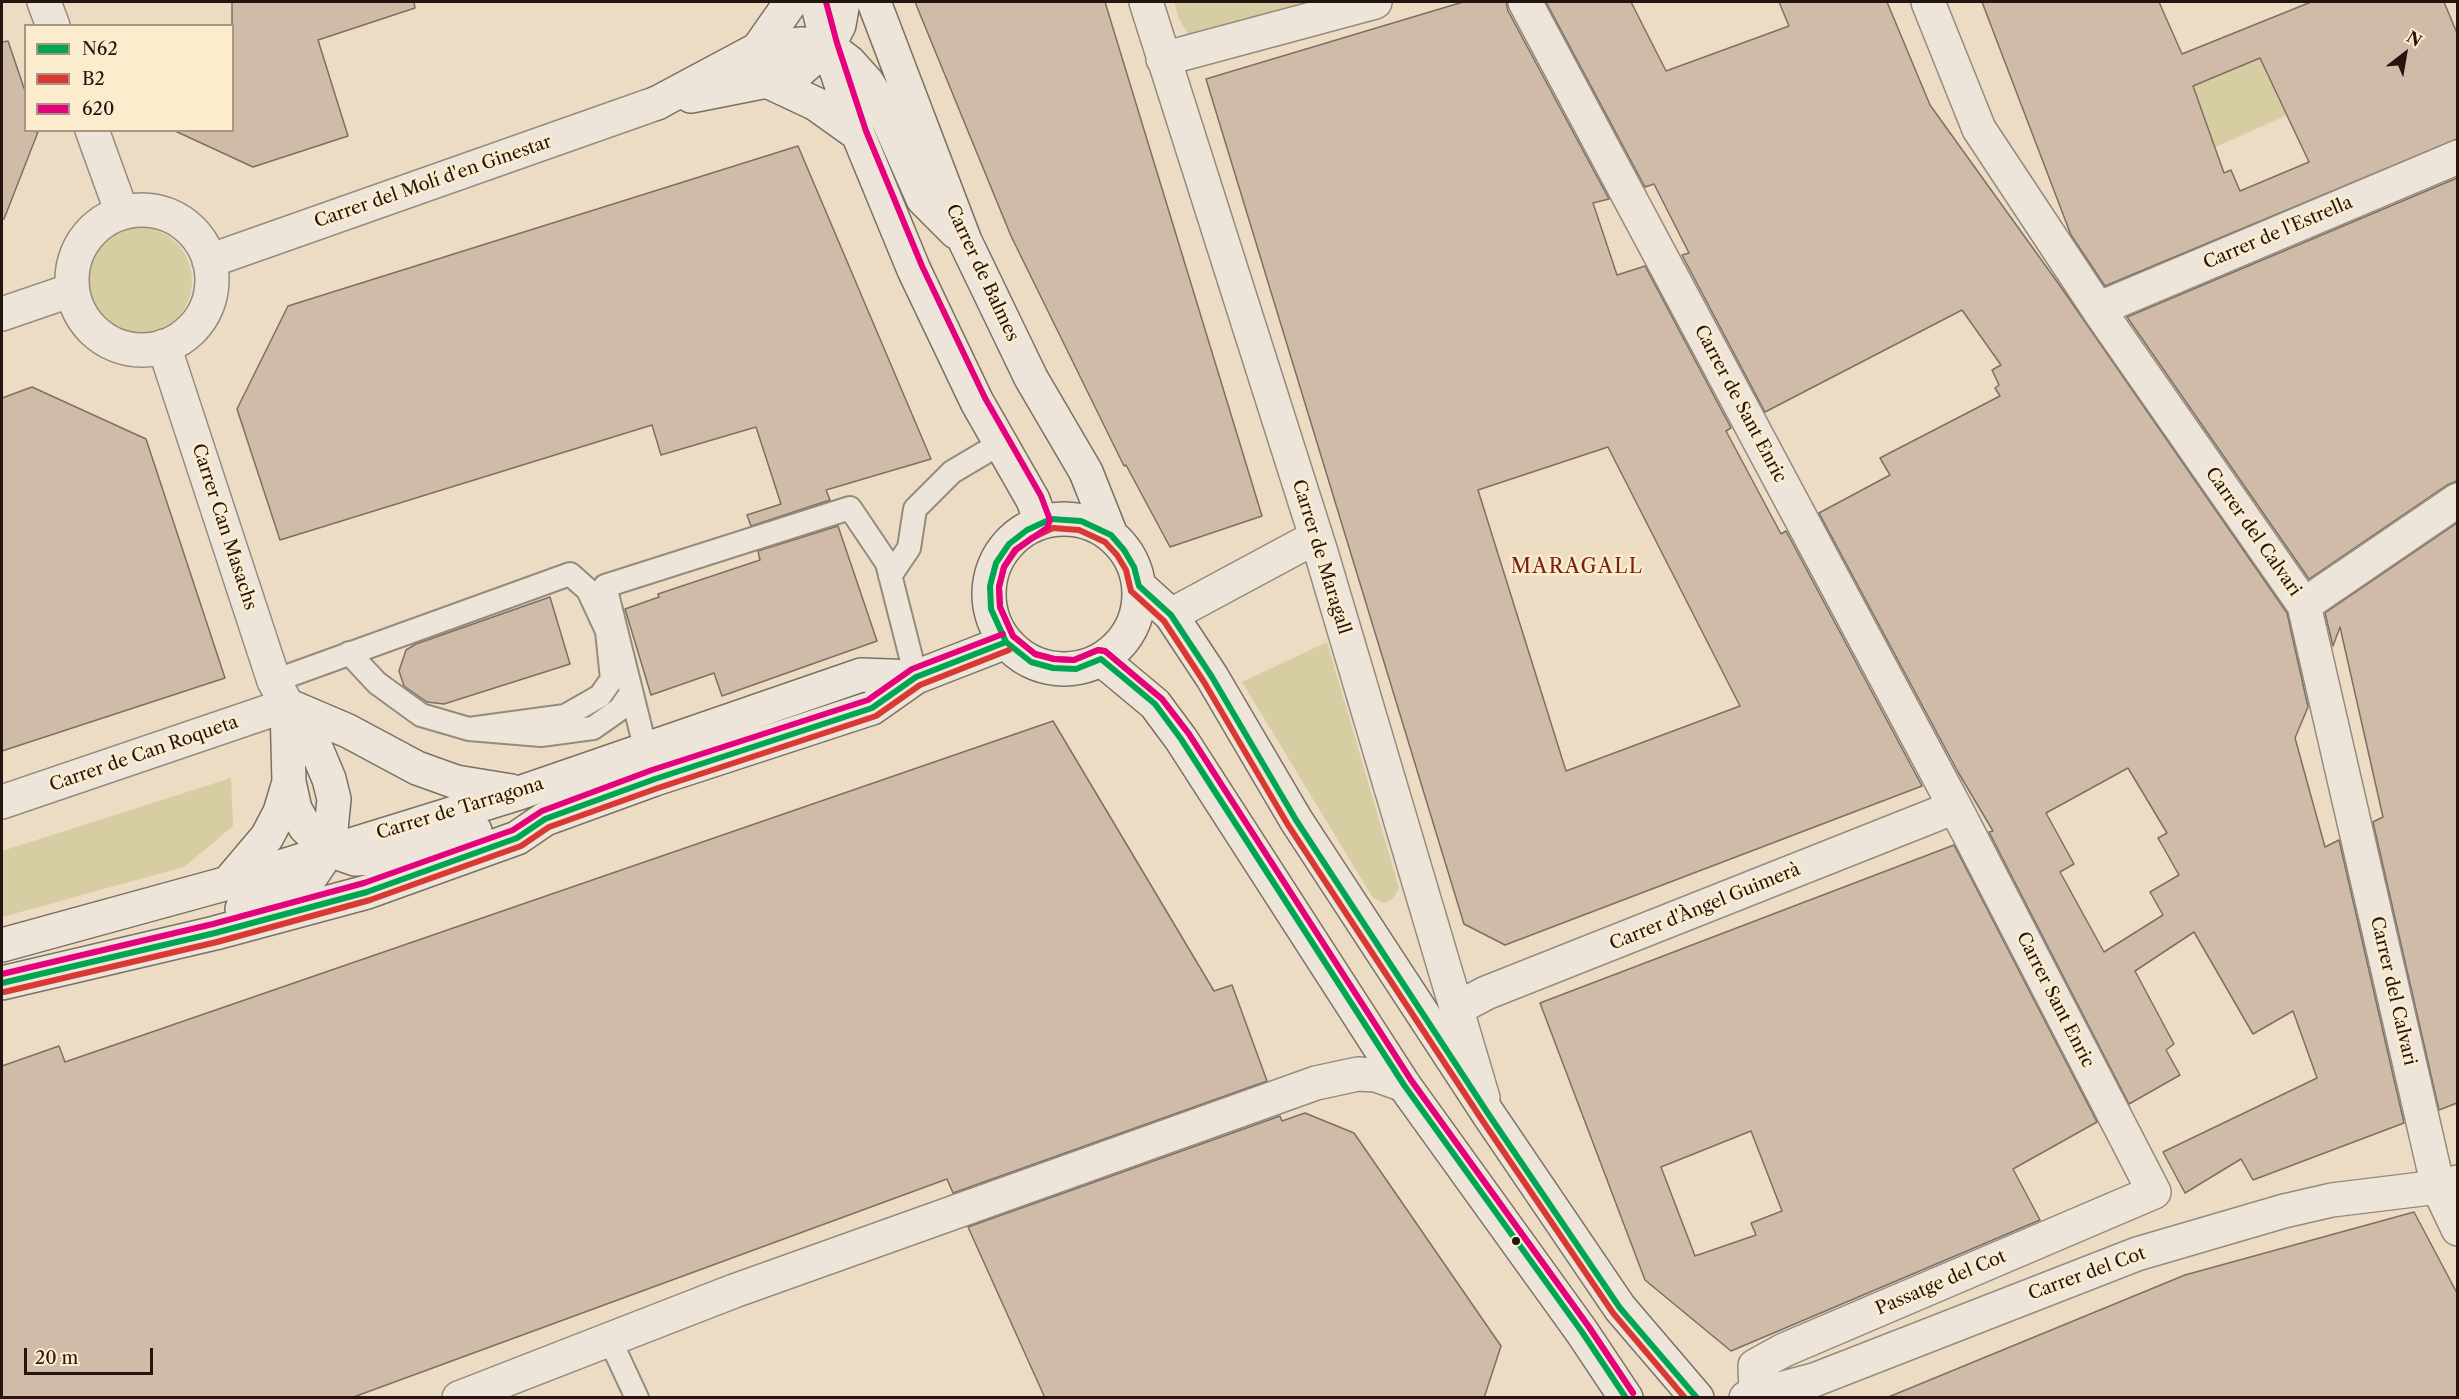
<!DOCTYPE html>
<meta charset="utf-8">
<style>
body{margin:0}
#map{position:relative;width:2459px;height:1399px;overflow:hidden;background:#ebdcc3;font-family:"Libre Caslon Text",serif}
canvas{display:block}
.frame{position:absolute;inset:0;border:3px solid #241510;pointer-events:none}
.legend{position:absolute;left:24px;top:24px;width:210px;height:108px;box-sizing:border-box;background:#fcecce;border:2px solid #a69682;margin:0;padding:8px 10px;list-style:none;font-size:18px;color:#241510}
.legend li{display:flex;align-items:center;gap:12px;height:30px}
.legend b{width:30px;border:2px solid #a69682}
.north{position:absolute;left:2375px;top:24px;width:60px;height:60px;-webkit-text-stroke:4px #fcecce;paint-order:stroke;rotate:31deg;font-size:16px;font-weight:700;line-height:24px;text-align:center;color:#241510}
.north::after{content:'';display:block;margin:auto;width:21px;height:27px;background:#241510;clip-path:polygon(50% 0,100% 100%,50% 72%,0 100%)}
.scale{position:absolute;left:24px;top:1348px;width:129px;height:27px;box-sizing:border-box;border:3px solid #241510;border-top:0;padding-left:8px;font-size:18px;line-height:21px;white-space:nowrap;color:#241510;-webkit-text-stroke:4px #fcecce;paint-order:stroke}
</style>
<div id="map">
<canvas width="2459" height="1399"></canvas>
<div class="frame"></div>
<ul class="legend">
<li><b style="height:8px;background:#00a651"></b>N62</li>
<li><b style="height:8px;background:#da3832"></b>B2</li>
<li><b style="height:8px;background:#e5007d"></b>620</li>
</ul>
<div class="north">N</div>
<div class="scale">20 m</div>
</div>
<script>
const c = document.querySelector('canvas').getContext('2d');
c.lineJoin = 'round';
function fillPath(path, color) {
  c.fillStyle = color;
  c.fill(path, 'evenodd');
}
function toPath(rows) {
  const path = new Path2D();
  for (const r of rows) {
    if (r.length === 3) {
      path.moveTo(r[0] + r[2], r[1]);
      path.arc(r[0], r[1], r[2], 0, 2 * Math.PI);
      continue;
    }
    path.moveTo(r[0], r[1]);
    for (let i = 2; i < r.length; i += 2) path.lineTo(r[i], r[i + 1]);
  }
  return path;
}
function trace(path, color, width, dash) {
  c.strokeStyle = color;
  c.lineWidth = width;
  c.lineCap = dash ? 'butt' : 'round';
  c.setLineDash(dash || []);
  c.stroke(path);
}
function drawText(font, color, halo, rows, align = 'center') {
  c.font = font + ' "Libre Caslon Text",serif';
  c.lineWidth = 5;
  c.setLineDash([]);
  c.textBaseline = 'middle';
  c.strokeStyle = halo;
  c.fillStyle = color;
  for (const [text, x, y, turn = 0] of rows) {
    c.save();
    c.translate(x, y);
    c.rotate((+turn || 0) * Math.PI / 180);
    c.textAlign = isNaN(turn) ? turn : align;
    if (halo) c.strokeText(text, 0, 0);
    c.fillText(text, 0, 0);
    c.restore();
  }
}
fillPath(toPath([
 [1174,2,1313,2,1213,32,1189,35,1179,19],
 [2247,28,2287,115,2209,150,2203,135,2209,128,2193,86,2217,40],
 [138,281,54],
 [1327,642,1399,888,1393,899,1384,903,1373,898,1242,682],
 [231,778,233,826,184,867,2,917,2,851]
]), '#d7cda3');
const building = toPath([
 [232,2,414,2,415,8,318,40,348,136,253,167,173,130,232,130,232,2],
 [915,2,1105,2,1262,516,1170,547,1126,465,1124,466,1011,236,915,2],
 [1463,2,1506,2,1508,11,1609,199,1593,203,1617,275,1645,266,1731,428,1726,431,1781,534,1786,531,1922,786,1505,945,1464,924,1206,79,1463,2],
 [1608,447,1740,706,1566,771,1478,490,1608,447],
 [1546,2,1631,2,1666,71,1789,26,1779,2,1887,2,1930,105,2058,283,2287,613,2308,707,2295,738,2325,847,2339,840,2404,1123,2253,1180,2241,1159,2185,1193,2163,1152,2317,1078,2293,1011,2253,1034,2194,932,2135,971,2174,1044,2166,1050,2180,1075,2129,1104,1989,832,1993,831,1958,772,1819,513,1890,475,1880,458,2000,396,1995,388,1999,385,1992,370,2001,365,1962,310,1765,412,1682,255,1689,253,1654,184,1645,187,1546,2],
 [2128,768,2167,833,2158,838,2179,875,2150,892,2163,915,2104,952,2060,872,2074,864,2046,813,2128,768],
 [1982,2,2159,2,2182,54,2311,2,2444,2,2457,33,2457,139,2105,286,2071,235,1982,2],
 [2260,58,2309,162,2240,191,2231,170,2224,173,2193,86,2260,58],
 [8,41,26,94,26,130,38,132,4,219,2,219,2,42,8,41],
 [798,146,931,459,826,490,830,500,751,526,747,515,781,504,756,427,661,455,652,425,280,540,237,409,288,306,798,146],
 [2457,178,2457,481,2447,485,2309,579,2127,317,2457,178],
 [32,387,146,439,225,678,2,751,2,398,32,387],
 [2457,523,2457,1103,2439,1110,2373,822,2383,817,2340,627,2333,646,2325,613,2457,523],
 [838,526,877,641,722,696,714,673,651,695,625,609,659,597,658,594,760,560,758,551,838,526],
 [550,597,570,664,444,704,427,702,404,686,399,671,406,650,416,644,550,597],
 [1053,721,1214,991,1232,985,1267,1081,953,1193,947,1179,351,1398,2,1397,2,1066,59,1046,65,1062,1053,721],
 [1954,845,2097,1122,2013,1169,2040,1220,1731,1351,1645,1280,1540,1003,1954,845],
 [1751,1131,1782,1211,1751,1223,1756,1235,1695,1256,1661,1167,1751,1131],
 [1305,1113,1354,1133,1501,1346,1484,1398,1045,1398,968,1227,1280,1116,1282,1121,1305,1113],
 [2414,1212,2457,1293,2457,1398,1886,1398,2185,1275,2414,1212]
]);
fillPath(building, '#d0bba9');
trace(building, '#7a7064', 1.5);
const lane = toPath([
 [890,576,909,548,915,509,952,472,1001,443],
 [349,653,377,683,421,715,469,729,541,735,593,728,620,709,631,693],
 [274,681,570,574,588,590,607,631,612,679,600,696,565,716,469,729],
 [649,763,605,586,850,508,887,563,916,677],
 [610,1340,637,1398]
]);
const street = toPath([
 [44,2,53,26],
 [1146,2,1321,552,1483,1098],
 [1525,2,1955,807,2154,1192,1784,1350,1755,1366,1756,1395],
 [1928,2,1979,129,2098,309,2304,605,2438,1187,2458,1229],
 [1163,59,1375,2],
 [92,130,122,213],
 [142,280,70],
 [209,261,657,103],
 [2098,309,2458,157],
 [2,314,72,290],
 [2304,605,2458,500],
 [1171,615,1316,537],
 [2,802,287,705,274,681,164,346],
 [1456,1009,1486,993,1955,807],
 [459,1398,734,1291,1316,1083,1358,1074,1376,1075,1404,1085],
 [1746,1398,1814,1380,2137,1254,2284,1211,2332,1200,2438,1187,2458,1182]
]);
const secondary = toPath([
 [817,2,828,46,858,134,914,270,977,402,1033,500,1041,522],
 [874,2,965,241,1031,378,1086,472,1111,535],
 [758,49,791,2],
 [767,81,816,104,858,134],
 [691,96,767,81,800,70,828,46,839,25,843,2],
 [657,103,758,49,802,44,828,46,849,62,867,82,882,106,923,199,956,232],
 [1064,594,75],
 [1139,586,1171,615,1212,677,1296,820,1489,1115,1620,1308,1697,1398],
 [1101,659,1155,704,1181,739,1404,1085,1582,1332,1626,1398],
 [287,705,289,782,295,809,305,827,329,850,355,859,388,857,475,831],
 [287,705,348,731,417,768,456,782,511,791],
 [228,883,267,837,280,812,289,782],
 [242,909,312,875,329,850,334,799,329,779,313,741,287,705],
 [2,945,228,883,519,793,861,675,916,677],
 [2,983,215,933,367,892,517,838,545,819,655,779,872,708,916,677,1006,642]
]);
trace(lane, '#958b7d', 26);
trace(street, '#958b7d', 36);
trace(secondary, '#7a7064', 36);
trace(lane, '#ede5d9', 22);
trace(street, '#ede5d9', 33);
trace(secondary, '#ede5d9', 33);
trace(toPath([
 [2,983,215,933,367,892,517,838,545,819,655,779,872,708,916,677,1006,642],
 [1626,1398,1582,1332,1404,1085,1181,739,1155,704,1101,659,1076,669,1053,668,1031,662,1006,642,991,609,990,586,996,563,1009,544,1027,530,1051,519,1081,521,1111,535,1124,550,1134,567,1139,586,1171,615,1212,677,1296,820,1489,1115,1620,1308,1697,1398]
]), '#00a651', 6);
trace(toPath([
 [4,992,217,942,370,900,521,846,549,827,658,788,876,716,920,685,1009,650],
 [1633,1393,1589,1327,1411,1080,1189,734,1162,699,1105,651,1098,650,1074,660,1054,659,1035,654,1013,636,1000,607,999,587,1004,567,1016,550,1032,538,1053,528,1079,530,1105,542,1117,555,1126,570,1131,591,1164,621,1204,682,1288,825,1482,1120,1613,1313,1685,1398]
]), '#da3832', 6);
trace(toPath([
 [826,2,837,43,866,131,922,266,985,398,1041,496,1050,520,1047,528,1015,550,1004,567,999,587,1000,607,1013,636,1035,654,1054,659,1074,660,1098,650,1105,651,1162,699,1189,734,1411,1080,1589,1327,1633,1393],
 [2,974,213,924,364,883,513,830,542,811,652,770,868,700,912,669,1003,634]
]), '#e5007d', 6);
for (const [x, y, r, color] of [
 [1516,1241,5,"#241510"]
]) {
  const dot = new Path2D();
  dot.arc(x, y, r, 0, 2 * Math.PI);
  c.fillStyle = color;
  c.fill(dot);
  trace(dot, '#fcecce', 2);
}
drawText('18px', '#241510', '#fcecce', [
 ["Carrer del Molí d'en Ginestar",433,182,-19],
 ["Carrer de l'Estrella",2278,233,-23],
 ["Carrer de Balmes",982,273,65],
 ["Carrer de Sant Enric",1740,404,62],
 ["Carrer Can Masachs",224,527,72],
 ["Carrer del Calvari",2253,532,55],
 ["Carrer de Maragall",1321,557,73],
 ["Carrer de Can Roqueta",144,754,-19],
 ["Carrer de Tarragona",460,809,-17],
 ["Carrer d'Àngel Guimerà",1705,907,-22],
 ["Carrer del Calvari",2393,991,77],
 ["Carrer Sant Enric",2055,1000,63],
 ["Carrer del Cot",2087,1274,-20],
 ["Passatge del Cot",1941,1283,-23]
]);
c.letterSpacing = '1.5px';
drawText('20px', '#7a1f14', '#fcecce', [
 ["MARAGALL",1577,567]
]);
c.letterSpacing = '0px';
</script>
